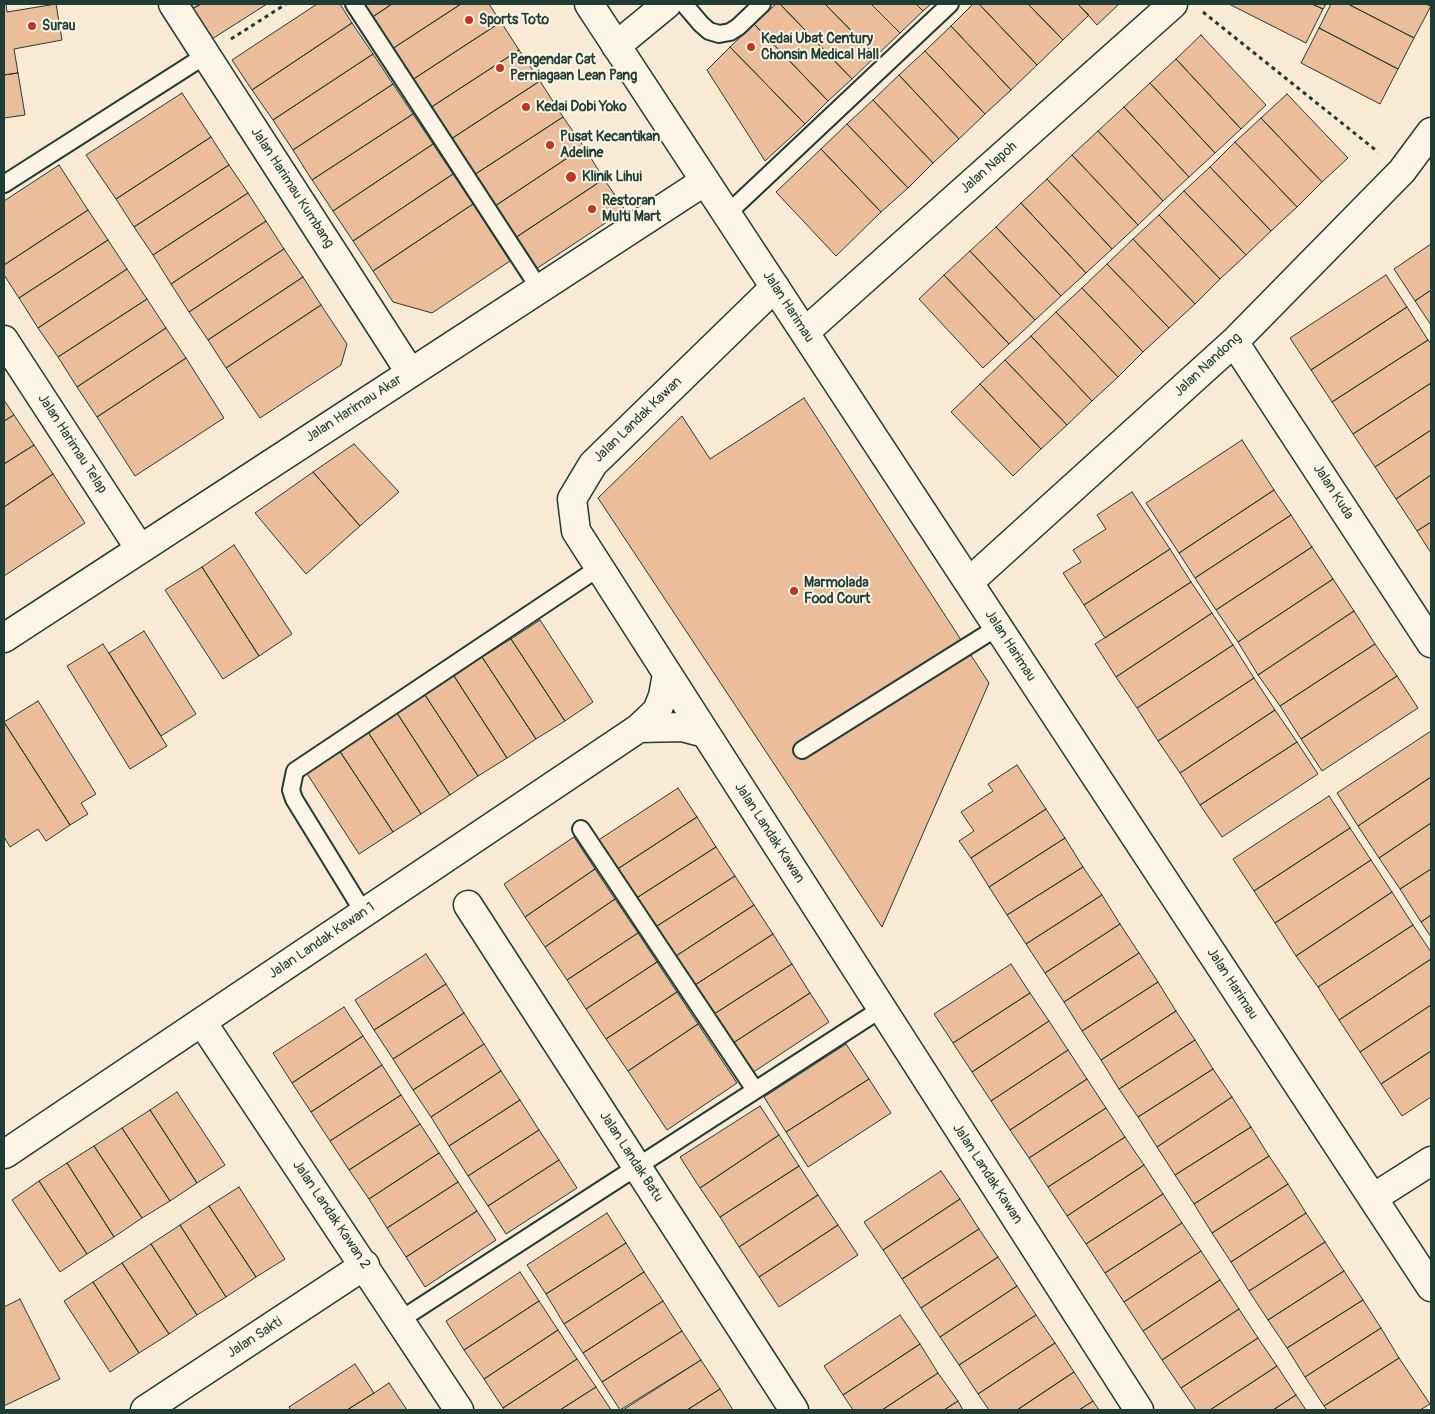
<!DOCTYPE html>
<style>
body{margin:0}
#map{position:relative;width:1435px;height:1414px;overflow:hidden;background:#f9ead6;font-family:Pangolin,sans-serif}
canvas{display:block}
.frame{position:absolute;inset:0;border:5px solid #1f3d34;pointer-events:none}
</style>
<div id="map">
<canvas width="1435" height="1414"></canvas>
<div class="frame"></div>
</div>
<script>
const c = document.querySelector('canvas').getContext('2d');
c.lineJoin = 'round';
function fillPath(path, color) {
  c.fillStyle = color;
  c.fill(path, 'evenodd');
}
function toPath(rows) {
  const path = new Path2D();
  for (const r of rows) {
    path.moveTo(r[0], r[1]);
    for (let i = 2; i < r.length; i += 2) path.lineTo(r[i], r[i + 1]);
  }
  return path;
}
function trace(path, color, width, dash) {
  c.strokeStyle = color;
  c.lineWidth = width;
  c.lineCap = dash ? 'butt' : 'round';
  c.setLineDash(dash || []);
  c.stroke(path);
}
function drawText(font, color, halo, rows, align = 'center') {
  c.font = font + ' Pangolin,sans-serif';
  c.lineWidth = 4;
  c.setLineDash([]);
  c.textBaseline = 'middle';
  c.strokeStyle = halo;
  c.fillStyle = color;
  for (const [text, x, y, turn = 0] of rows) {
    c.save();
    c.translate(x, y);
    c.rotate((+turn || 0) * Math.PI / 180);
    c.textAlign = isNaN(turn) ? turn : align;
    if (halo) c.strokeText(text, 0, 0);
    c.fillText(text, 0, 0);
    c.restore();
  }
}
const building = toPath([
 [6,4,7,12,56,4,62,40,14,49,18,73,4,75,4,5,6,4],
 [189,4,201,4,192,9,189,4],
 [201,4,267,4,212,39,192,9,201,4],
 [317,4,340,4,352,23,252,90,232,60,317,4],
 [362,4,392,4,371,18,362,4],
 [392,4,461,4,392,49,371,18,392,4],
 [461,4,489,4,501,22,412,80,392,49,461,4],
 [776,4,780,4,852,79,828,101,754,24,776,4],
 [780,4,825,4,876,56,852,79,780,4],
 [825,4,871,4,900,33,876,56,825,4],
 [871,4,916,4,923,11,900,33,871,4],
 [916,4,931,4,923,11,916,4],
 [973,4,979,4,1037,65,1011,90,951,26,973,4],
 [979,4,1028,4,1063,40,1037,65,979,4],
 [1028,4,1078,4,1089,15,1063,40,1028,4],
 [1078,4,1119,4,1097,25,1078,4],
 [1229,4,1312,4,1323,9,1306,43,1229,4],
 [1312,4,1326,4,1323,9,1312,4],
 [1331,4,1348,4,1414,38,1398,69,1319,28,1331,4],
 [1348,4,1425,4,1431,6,1414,38,1348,4],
 [501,22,519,50,430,108,412,80,501,22],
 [352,23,373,54,273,120,252,90,352,23],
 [754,24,828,101,805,124,730,47,754,24],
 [951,26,1011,90,985,114,925,51,951,26],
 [1319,28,1398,69,1380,104,1301,63,1319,28],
 [1201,35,1266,105,1241,129,1176,59,1201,35],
 [730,47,805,124,765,161,707,70,730,47],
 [519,50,540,81,451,139,430,108,519,50],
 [925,51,985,114,959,139,899,75,925,51],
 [373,54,393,84,293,150,273,120,373,54],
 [1176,59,1241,129,1215,153,1150,83,1176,59],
 [18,73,25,115,4,118,4,75,18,73],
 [899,75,959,139,933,163,873,100,899,75],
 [540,81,563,117,474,175,451,139,540,81],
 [1150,83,1215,153,1189,177,1124,107,1150,83],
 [393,84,413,114,312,180,293,150,393,84],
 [182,93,211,137,116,199,86,155,182,93],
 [1287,94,1348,158,1322,182,1261,118,1287,94],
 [873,100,933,163,908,188,847,124,873,100],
 [1124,107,1189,177,1163,201,1098,131,1124,107],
 [413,114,433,144,333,211,312,180,413,114],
 [563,117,584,147,495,206,474,175,563,117],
 [1261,118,1322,182,1297,207,1235,142,1261,118],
 [847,124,908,188,881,212,821,149,847,124],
 [1098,131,1163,201,1138,225,1072,155,1098,131],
 [211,137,229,165,134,227,116,199,211,137],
 [1235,142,1297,207,1271,231,1210,167,1235,142],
 [433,144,453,174,353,241,333,211,433,144],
 [584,147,604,179,515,238,495,206,584,147],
 [821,149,881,212,836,256,776,192,821,149],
 [1072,155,1138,225,1112,249,1047,179,1072,155],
 [59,165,88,210,4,265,4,201,59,165],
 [229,165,248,193,153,255,134,227,229,165],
 [1210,167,1271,231,1246,255,1184,191,1210,167],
 [453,174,473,204,373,271,353,241,453,174],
 [604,179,625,210,536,269,515,238,604,179],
 [1047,179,1112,249,1086,273,1021,203,1047,179],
 [1184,191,1246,255,1220,279,1159,215,1184,191],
 [248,193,266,221,171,284,153,255,248,193],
 [1021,203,1086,273,1061,296,996,227,1021,203],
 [473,204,510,261,432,313,393,302,373,271,473,204],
 [88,210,108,240,19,298,4,275,4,265,88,210],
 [1159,215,1220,279,1195,304,1133,239,1159,215],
 [266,221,284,249,189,312,171,284,266,221],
 [996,227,1061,296,1035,320,970,251,996,227],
 [1133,239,1195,304,1169,328,1107,264,1133,239],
 [108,240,127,269,38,328,19,298,108,240],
 [1431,244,1431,290,1415,301,1394,269,1431,244],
 [284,249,303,277,208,340,189,312,284,249],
 [970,251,1035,320,1009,344,944,275,970,251],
 [1107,264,1169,328,1143,352,1082,288,1107,264],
 [127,269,147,299,58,357,38,328,127,269],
 [944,275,1009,344,983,368,919,299,944,275],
 [1386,275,1407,307,1311,370,1290,338,1386,275],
 [303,277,321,305,226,368,208,340,303,277],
 [1082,288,1143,352,1118,377,1056,312,1082,288],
 [1431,290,1431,325,1415,301,1431,290],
 [147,299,166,328,77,387,58,357,147,299],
 [321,305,347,344,341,365,260,418,226,368,321,305],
 [1407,307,1428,340,1332,402,1311,370,1407,307],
 [1056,312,1118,377,1092,401,1031,336,1056,312],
 [166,328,186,358,97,417,77,387,166,328],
 [1031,336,1092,401,1067,425,1005,360,1031,336],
 [1428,340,1431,344,1431,383,1353,434,1332,402,1428,340],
 [186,358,224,418,135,476,97,417,186,358],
 [1005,360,1067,425,1041,449,980,384,1005,360],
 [1431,383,1431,430,1375,467,1353,434,1431,383],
 [980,384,1041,449,1013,476,951,412,980,384],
 [804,398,989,683,882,927,598,498,682,416,710,459,804,398],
 [4,400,14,415,4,421,4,400],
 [14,415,34,445,4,464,4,421,14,415],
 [1431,430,1431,475,1396,499,1375,467,1431,430],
 [1242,440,1274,490,1179,553,1146,503,1242,440],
 [354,444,399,492,360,526,313,472,354,444],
 [34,445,53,474,4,507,4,464,34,445],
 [313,472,360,526,306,574,255,513,313,472],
 [53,474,85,523,4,576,4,507,53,474],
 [1431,475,1431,522,1417,531,1396,499,1431,475],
 [1274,490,1291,515,1195,578,1179,553,1274,490],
 [1132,492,1170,549,1084,605,1063,573,1081,562,1073,550,1106,529,1097,515,1132,492],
 [1291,515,1312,547,1216,610,1195,578,1291,515],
 [1431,522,1431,553,1417,531,1431,522],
 [234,545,292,634,259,656,202,567,234,545],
 [1312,547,1333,579,1238,642,1216,610,1312,547],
 [1170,549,1191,582,1105,638,1084,605,1170,549],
 [202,567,259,656,223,679,165,590,202,567],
 [1333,579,1354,611,1258,675,1238,642,1333,579],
 [1191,582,1212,613,1116,677,1095,644,1191,582],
 [1354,611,1375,644,1280,706,1258,675,1354,611],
 [1212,613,1233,645,1137,708,1116,677,1212,613],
 [540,620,593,702,565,721,511,639,540,620],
 [144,631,196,714,161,736,109,653,144,631],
 [511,639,565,721,536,739,482,657,511,639],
 [103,644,167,746,130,769,67,666,103,644],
 [1375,644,1397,676,1301,739,1280,706,1375,644],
 [1233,645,1254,678,1158,741,1137,708,1233,645],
 [482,657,536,739,507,758,454,676,482,657],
 [454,676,507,758,478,776,425,695,454,676],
 [1397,676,1418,708,1322,771,1301,739,1397,676],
 [1254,678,1275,710,1180,773,1158,741,1254,678],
 [425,695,478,776,450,795,397,713,425,695],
 [38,701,96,794,81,803,88,814,70,825,4,722,38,701],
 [1275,710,1297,742,1200,805,1180,773,1275,710],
 [397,713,450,795,421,814,368,732,397,713],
 [4,722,70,825,46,841,38,829,10,847,4,837,4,722],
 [1431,731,1431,777,1358,826,1337,793,1431,731],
 [368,732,421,814,393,832,339,750,368,732],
 [1297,742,1318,774,1222,837,1200,805,1297,742],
 [339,750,393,832,359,854,306,772,339,750],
 [1017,765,1046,809,971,858,959,841,974,831,961,812,993,791,988,784,1017,765],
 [1431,777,1431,823,1379,858,1358,826,1431,777],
 [678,788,697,817,616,870,597,841,678,788],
 [1329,796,1350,828,1254,891,1233,859,1329,796],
 [1046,809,1065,838,989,887,971,858,1046,809],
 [697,817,716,847,635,899,616,870,697,817],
 [1431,823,1431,869,1400,889,1379,858,1431,823],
 [1350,828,1371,860,1275,923,1254,891,1350,828],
 [574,837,595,869,525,917,504,884,574,837],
 [1065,838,1083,867,1007,915,989,887,1065,838],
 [716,847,735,876,654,928,635,899,716,847],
 [1371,860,1392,892,1296,956,1275,923,1371,860],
 [1083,867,1102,895,1026,944,1007,915,1083,867],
 [595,869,615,899,545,947,525,917,595,869],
 [1431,869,1431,915,1421,922,1400,889,1431,869],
 [735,876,754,905,673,958,654,928,735,876],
 [1392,892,1413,925,1318,987,1296,956,1392,892],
 [1102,895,1120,924,1045,973,1026,944,1102,895],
 [615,899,638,933,567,980,545,947,615,899],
 [754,905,773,934,692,987,673,958,754,905],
 [1431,915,1431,937,1421,922,1431,915],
 [1120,924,1139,953,1064,1002,1045,973,1120,924],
 [1413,925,1431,952,1431,959,1339,1020,1318,987,1413,925],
 [638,933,657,962,586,1009,567,980,638,933],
 [773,934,792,964,711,1016,692,987,773,934],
 [1139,953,1158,982,1082,1031,1064,1002,1139,953],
 [426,954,446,984,374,1030,355,1000,426,954],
 [1431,959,1431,1005,1360,1052,1339,1020,1431,959],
 [657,962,677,992,606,1039,586,1009,657,962],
 [792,964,810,993,730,1045,711,1016,792,964],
 [1011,964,1030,993,953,1043,934,1014,1011,964],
 [1158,982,1176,1011,1101,1060,1082,1031,1158,982],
 [446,984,464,1013,393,1059,374,1030,446,984],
 [677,992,698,1024,628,1071,606,1039,677,992],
 [810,993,829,1022,749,1075,730,1045,810,993],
 [1030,993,1049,1021,972,1072,953,1043,1030,993],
 [1431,1005,1431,1051,1381,1084,1360,1052,1431,1005],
 [344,1007,363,1036,292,1083,273,1053,344,1007],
 [1176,1011,1195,1040,1119,1089,1101,1060,1176,1011],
 [464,1013,484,1044,413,1090,393,1059,464,1013],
 [1049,1021,1068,1050,991,1101,972,1072,1049,1021],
 [698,1024,737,1083,667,1130,628,1071,698,1024],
 [363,1036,382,1065,311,1112,292,1083,363,1036],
 [1195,1040,1213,1069,1138,1117,1119,1089,1195,1040],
 [484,1044,501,1071,431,1117,413,1090,484,1044],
 [846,1044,869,1079,786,1132,764,1097,846,1044],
 [1068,1050,1087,1079,1010,1130,991,1101,1068,1050],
 [1431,1051,1431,1097,1402,1116,1381,1084,1431,1051],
 [382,1065,401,1095,330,1141,311,1112,382,1065],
 [1213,1069,1232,1097,1157,1147,1138,1117,1213,1069],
 [501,1071,520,1100,449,1146,431,1117,501,1071],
 [869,1079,891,1113,808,1167,786,1132,869,1079],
 [1087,1079,1106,1108,1029,1158,1010,1130,1087,1079],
 [177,1092,225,1165,197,1183,150,1110,177,1092],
 [401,1095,420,1124,349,1170,330,1141,401,1095],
 [1232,1097,1251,1127,1175,1175,1157,1147,1232,1097],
 [520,1100,539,1130,468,1176,449,1146,520,1100],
 [760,1106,779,1135,700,1188,680,1157,760,1106],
 [1106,1108,1125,1137,1048,1187,1029,1158,1106,1108],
 [150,1110,197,1183,170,1201,122,1128,150,1110],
 [420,1124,439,1153,369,1199,349,1170,420,1124],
 [1251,1127,1269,1156,1194,1204,1175,1175,1251,1127],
 [122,1128,170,1201,142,1218,94,1146,122,1128],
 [539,1130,559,1160,488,1206,468,1176,539,1130],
 [779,1135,799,1166,720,1217,700,1188,779,1135],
 [1125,1137,1144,1165,1067,1216,1048,1187,1125,1137],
 [94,1146,142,1218,114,1237,67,1163,94,1146],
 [439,1153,458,1182,387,1228,369,1199,439,1153],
 [1269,1156,1288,1184,1212,1233,1194,1204,1269,1156],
 [559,1160,577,1188,506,1234,488,1206,559,1160],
 [67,1163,114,1237,87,1254,39,1181,67,1163],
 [1144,1165,1163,1194,1086,1244,1067,1216,1144,1165],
 [799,1166,818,1195,739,1247,720,1217,799,1166],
 [941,1171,960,1199,883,1250,864,1222,941,1171],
 [39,1181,87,1254,60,1272,12,1200,39,1181],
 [458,1182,477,1211,406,1257,387,1228,458,1182],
 [1288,1184,1306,1213,1231,1262,1212,1233,1288,1184],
 [239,1187,285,1259,256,1277,209,1206,239,1187],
 [1163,1194,1182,1223,1105,1273,1086,1244,1163,1194],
 [818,1195,838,1225,759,1277,739,1247,818,1195],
 [960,1199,979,1229,902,1279,883,1250,960,1199],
 [209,1206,256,1277,226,1297,180,1225,209,1206],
 [477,1211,496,1240,425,1287,406,1257,477,1211],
 [607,1213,626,1243,546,1294,527,1265,607,1213],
 [1306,1213,1325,1242,1249,1291,1231,1262,1306,1213],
 [1182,1223,1201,1251,1124,1302,1105,1273,1182,1223],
 [180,1225,226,1297,197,1315,151,1244,180,1225],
 [838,1225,858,1255,779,1307,759,1277,838,1225],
 [979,1229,998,1257,921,1308,902,1279,979,1229],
 [1325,1242,1344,1271,1268,1320,1249,1291,1325,1242],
 [626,1243,644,1272,564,1324,546,1294,626,1243],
 [151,1244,197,1315,169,1334,122,1263,151,1244],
 [1201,1251,1220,1280,1143,1331,1124,1302,1201,1251],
 [998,1257,1017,1286,940,1337,921,1308,998,1257],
 [122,1263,169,1334,139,1353,93,1282,122,1263],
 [1344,1271,1363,1300,1287,1348,1268,1320,1344,1271],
 [520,1272,539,1301,464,1350,446,1321,520,1272],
 [644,1272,663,1301,583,1353,564,1324,644,1272],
 [1220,1280,1239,1309,1162,1360,1143,1331,1220,1280],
 [93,1282,139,1353,110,1372,64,1301,93,1282],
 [1017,1286,1036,1315,959,1365,940,1337,1017,1286],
 [20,1299,60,1379,4,1406,4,1307,20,1299],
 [1363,1300,1381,1328,1305,1377,1287,1348,1363,1300],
 [539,1301,558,1330,484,1379,464,1350,539,1301],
 [663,1301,682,1331,602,1382,583,1353,663,1301],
 [1239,1309,1258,1338,1181,1388,1162,1360,1239,1309],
 [900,1315,920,1344,843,1395,824,1366,900,1315],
 [1036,1315,1055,1343,978,1394,959,1365,1036,1315],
 [1381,1328,1399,1358,1324,1406,1305,1377,1381,1328],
 [558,1330,577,1359,503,1408,484,1379,558,1330],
 [682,1331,701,1360,620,1410,602,1382,682,1331],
 [1258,1338,1277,1366,1210,1410,1196,1410,1181,1388,1258,1338],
 [1055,1343,1074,1372,1017,1410,989,1410,978,1394,1055,1343],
 [920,1344,938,1373,882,1410,853,1410,843,1395,920,1344],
 [1399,1358,1430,1404,1420,1410,1327,1410,1324,1406,1399,1358],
 [577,1359,596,1387,560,1410,504,1410,503,1408,577,1359],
 [701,1360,720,1389,687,1410,623,1410,701,1360],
 [355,1364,374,1393,347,1410,291,1410,289,1407,355,1364],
 [1277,1366,1296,1395,1273,1410,1210,1410,1277,1366],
 [1074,1372,1093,1401,1079,1410,1017,1410,1074,1372],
 [938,1373,958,1401,944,1410,882,1410,938,1373],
 [389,1383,407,1410,347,1410,374,1393,389,1383],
 [596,1387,611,1410,560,1410,596,1387],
 [720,1389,733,1410,687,1410,720,1389],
 [1296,1395,1306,1410,1273,1410,1296,1395],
 [958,1401,963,1410,944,1410,958,1401],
 [1093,1401,1099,1410,1079,1410,1093,1401]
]);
fillPath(building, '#ebbd9b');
trace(building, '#1f3d34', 1);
const lane = toPath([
 [354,4,539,288],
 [684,4,701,24,709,31,719,34,730,32,738,27,762,4],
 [4,184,206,55],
 [727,214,950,4],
 [802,750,998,627],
 [581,829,755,1090],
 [364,913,294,799,291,790,295,771,600,567],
 [400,1320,881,1009]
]);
const street = toPath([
 [173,4,410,372],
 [616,46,667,4],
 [775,287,593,464,572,499,576,531,1139,1410],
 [805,332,1173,4],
 [4,340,140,549],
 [1234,342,1431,643],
 [969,582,1234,342,1402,171,1431,132],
 [4,638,705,181],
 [639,728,682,727,705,733],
 [468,905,794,1410],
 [202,1022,459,1410],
 [5,1154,639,728,657,711,663,696,667,674],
 [1373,1198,1431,1161],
 [145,1410,365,1265]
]);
const secondary = toPath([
 [589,4,1431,1287]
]);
trace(lane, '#1f3d34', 20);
trace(street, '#1f3d34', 31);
trace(secondary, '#1f3d34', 31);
trace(toPath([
 [1203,12,1378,152],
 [231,39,286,4]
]), '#1f3d34', 3, [4, 4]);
trace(lane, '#fcf5e5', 16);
trace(street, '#fcf5e5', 28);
trace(secondary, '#fcf5e5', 28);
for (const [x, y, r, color] of [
 [469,20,5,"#c8321e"],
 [32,26,5,"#c8321e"],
 [751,47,5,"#c8321e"],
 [500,68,5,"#c8321e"],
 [526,107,5,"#c8321e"],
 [550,145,5,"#c8321e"],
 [571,177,6,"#c8321e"],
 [592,209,5,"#c8321e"],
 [794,591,5,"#c8321e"]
]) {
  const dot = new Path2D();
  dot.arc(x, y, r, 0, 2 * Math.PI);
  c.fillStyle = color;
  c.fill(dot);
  trace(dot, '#fcf5e5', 2);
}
drawText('bold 14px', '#1f3d34', '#fcf5e5', [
 ["Sports Toto",479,20],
 ["Surau",42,26],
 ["Kedai Ubat Century",761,39],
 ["Chonsin Medical Hall",761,55],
 ["Pengendar Cat",510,60],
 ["Perniagaan Lean Pang",510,76],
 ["Kedai Dobi Yoko",536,107],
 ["Pusat Kecantikan",560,137],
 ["Adeline",560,153],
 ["Klinik Lihui",582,177],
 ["Restoran",602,201],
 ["Multi Mart",602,217],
 ["Marmolada",804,583],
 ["Food Court",804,599]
], 'left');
drawText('14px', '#1f3d34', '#fcf5e5', [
 ["Jalan Napoh",989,168,-42],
 ["Jalan Harimau Kumbang",292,188,57],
 ["Jalan Harimau",788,307,57],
 ["Jalan Nandong",1208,365,-43],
 ["Jalan Harimau Akar",354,409,-33],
 ["Jalan Landak Kawan",638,420,-44],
 ["Jalan Harimau Telap",72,444,57],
 ["Jalan Kuda",1333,492,57],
 ["Jalan Harimau",1010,646,57],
 ["Jalan Landak Kawan",769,833,57],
 ["Jalan Landak Kawan 1",322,941,-34],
 ["Jalan Harimau",1232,984,57],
 ["Jalan Landak Batu",631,1157,57],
 ["Jalan Landak Kawan",987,1174,57],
 ["Jalan Landak Kawan 2",331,1215,56],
 ["Jalan Sakti",255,1338,-33]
]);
</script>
